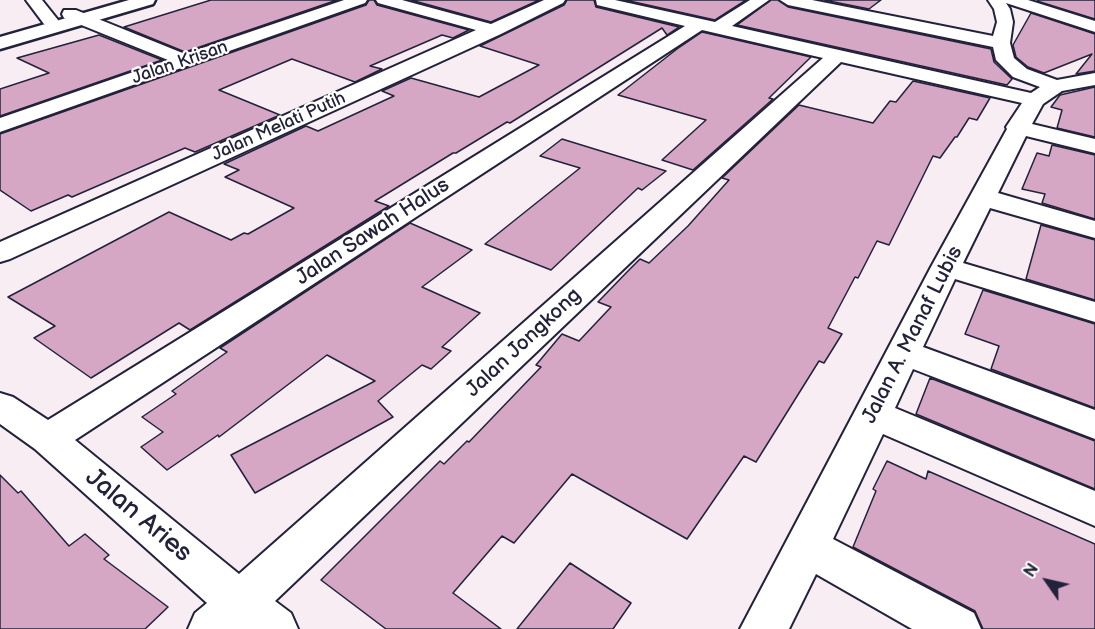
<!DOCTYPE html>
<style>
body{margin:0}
#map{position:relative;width:1095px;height:629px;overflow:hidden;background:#f7edf3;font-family:"Balsamiq Sans",sans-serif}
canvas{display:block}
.north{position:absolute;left:1017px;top:551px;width:60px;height:60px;-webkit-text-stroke:4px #fff;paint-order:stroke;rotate:304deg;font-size:16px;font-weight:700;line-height:24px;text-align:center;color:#22223b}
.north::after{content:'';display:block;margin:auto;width:21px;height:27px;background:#22223b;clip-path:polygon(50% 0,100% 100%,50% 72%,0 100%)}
</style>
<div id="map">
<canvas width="1095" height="629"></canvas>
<div class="north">N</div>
</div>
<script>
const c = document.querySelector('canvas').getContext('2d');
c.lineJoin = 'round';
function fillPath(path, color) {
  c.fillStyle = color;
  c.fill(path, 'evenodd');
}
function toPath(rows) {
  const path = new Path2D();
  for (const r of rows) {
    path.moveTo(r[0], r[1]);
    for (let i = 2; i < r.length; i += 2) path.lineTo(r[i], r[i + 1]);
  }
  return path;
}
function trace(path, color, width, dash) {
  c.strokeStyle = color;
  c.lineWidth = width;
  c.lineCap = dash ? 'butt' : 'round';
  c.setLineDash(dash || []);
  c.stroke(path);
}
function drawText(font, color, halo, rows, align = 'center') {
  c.font = font + ' "Balsamiq Sans",sans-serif';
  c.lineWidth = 4.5;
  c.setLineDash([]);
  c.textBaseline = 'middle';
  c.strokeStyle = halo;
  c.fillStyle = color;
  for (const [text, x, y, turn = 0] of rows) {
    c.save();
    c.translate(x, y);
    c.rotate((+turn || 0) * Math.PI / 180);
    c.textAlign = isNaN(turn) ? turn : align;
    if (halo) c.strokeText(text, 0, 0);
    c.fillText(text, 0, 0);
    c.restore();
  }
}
const building = toPath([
 [211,0,337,0,185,52,124,27,211,0],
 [369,0,374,0,377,5,469,30,453,38,442,35,370,66,382,69,355,82,292,59,219,90,280,115,195,152,185,148,72,197,68,195,31,211,0,190,0,134,366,5,369,0],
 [411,0,539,0,491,22,411,0],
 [567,0,594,0,596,7,679,27,667,35,662,28,510,123,507,122,456,153,453,153,375,201,389,206,190,330,179,323,91,378,34,338,55,326,8,297,169,212,231,240,244,233,248,234,294,208,225,177,239,170,224,164,306,126,318,131,394,96,382,91,411,78,479,97,539,65,480,46,564,5,567,0],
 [625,0,746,0,715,20,625,0],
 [771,0,778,0,788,7,991,49,994,62,1012,79,1007,85,737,25,771,0],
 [824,0,881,0,869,9,824,0],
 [1038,0,1095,0,1095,19,1037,1,1038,0],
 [1031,13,1095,34,1095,71,1076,74,1092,54,1044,73,1028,67,1016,57,1013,45,1031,13],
 [702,32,811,57,769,98,773,99,693,170,662,160,706,120,618,95,677,49,702,32],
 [99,35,162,60,0,116,0,89,49,73,17,58,99,35],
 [913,81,990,98,977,120,969,118,957,137,955,137,940,158,933,156,889,245,877,241,858,278,855,277,828,328,842,334,824,363,819,361,756,462,744,456,687,539,572,474,514,543,502,536,453,593,501,629,386,629,321,580,440,461,444,464,467,441,469,442,541,367,536,365,562,334,579,341,611,307,598,302,627,272,640,259,649,263,688,226,729,180,722,178,799,105,873,123,890,101,896,102,913,81],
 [1095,87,1095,137,1057,128,1062,110,1051,107,1060,95,1095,87],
 [562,139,666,171,642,190,638,188,551,270,485,244,580,168,540,156,562,139],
 [1052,145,1095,155,1095,219,1042,203,1045,194,1022,189,1037,153,1049,156,1052,145],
 [410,223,472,250,422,287,480,313,442,347,451,351,431,369,422,365,378,401,393,417,255,493,231,455,375,381,327,355,219,437,218,435,167,470,141,447,163,432,142,417,176,394,172,391,227,352,220,348,410,223],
 [1041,225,1095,240,1095,300,1026,279,1041,225],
 [983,290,1095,324,1095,408,991,369,999,346,965,334,983,290],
 [930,378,1095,441,1095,489,916,414,930,378],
 [887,461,926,479,928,471,1095,544,1095,629,983,629,975,611,853,547,876,491,873,489,887,461],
 [0,475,18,493,21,491,69,546,85,534,109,555,104,559,168,607,145,629,0,629,0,475],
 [570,563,631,603,613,629,517,629,570,563]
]);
fillPath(building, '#d6a6c5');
trace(building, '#22223b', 1.5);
const minor = toPath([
 [26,0,42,0,58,20,56,24,44,24,26,0],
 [344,0,367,0,365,3,0,132,0,118,168,60,64,18,62,14,64,10,76,10,185,54,344,0],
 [376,0,402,0,491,24,544,0,565,0,563,3,501,34,10,259,0,262,0,242,476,30,378,3,376,0],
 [596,0,615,0,715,22,750,0,769,0,732,26,1031,93,1040,87,1013,77,996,60,993,47,788,5,780,0,812,0,993,36,997,22,994,9,988,0,1004,0,1010,9,1013,22,1010,43,1014,58,1027,69,1057,80,1095,73,1095,85,1062,91,1043,104,1032,124,1095,139,1095,153,1026,136,998,193,1095,221,1095,238,990,208,963,263,1095,302,1095,322,955,279,923,347,1095,410,1095,439,913,369,895,408,1095,491,1095,526,883,434,833,539,974,613,981,629,912,629,816,574,789,629,740,629,931,267,1007,129,1006,127,1022,103,841,62,275,601,291,613,298,629,188,629,195,613,207,603,35,449,0,424,0,393,13,397,48,420,685,26,597,5,596,0],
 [702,30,823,58,239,574,75,440,702,30],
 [1004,0,1028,0,1095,21,1095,32,1006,3,1004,0]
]);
const major = toPath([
 [129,0,155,0,153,4,0,49,0,37,129,0]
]);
trace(minor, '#22223b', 4);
trace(major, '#22223b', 5);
fillPath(minor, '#fff');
fillPath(major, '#fff');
drawText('18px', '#22223b', '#fff', [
 ["Jalan Krisan",180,63,-19],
 ["Jalan Melati Putih",279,127,-24]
]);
drawText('21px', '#22223b', '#fff', [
 ["Jalan Sawah Halus",373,232,-33],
 ["Jalan A. Manaf Lubis",913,335,-63],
 ["Jalan Jongkong",524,343,-43]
]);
drawText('26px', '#22223b', '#fff', [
 ["Jalan Aries",138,516,40]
]);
</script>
